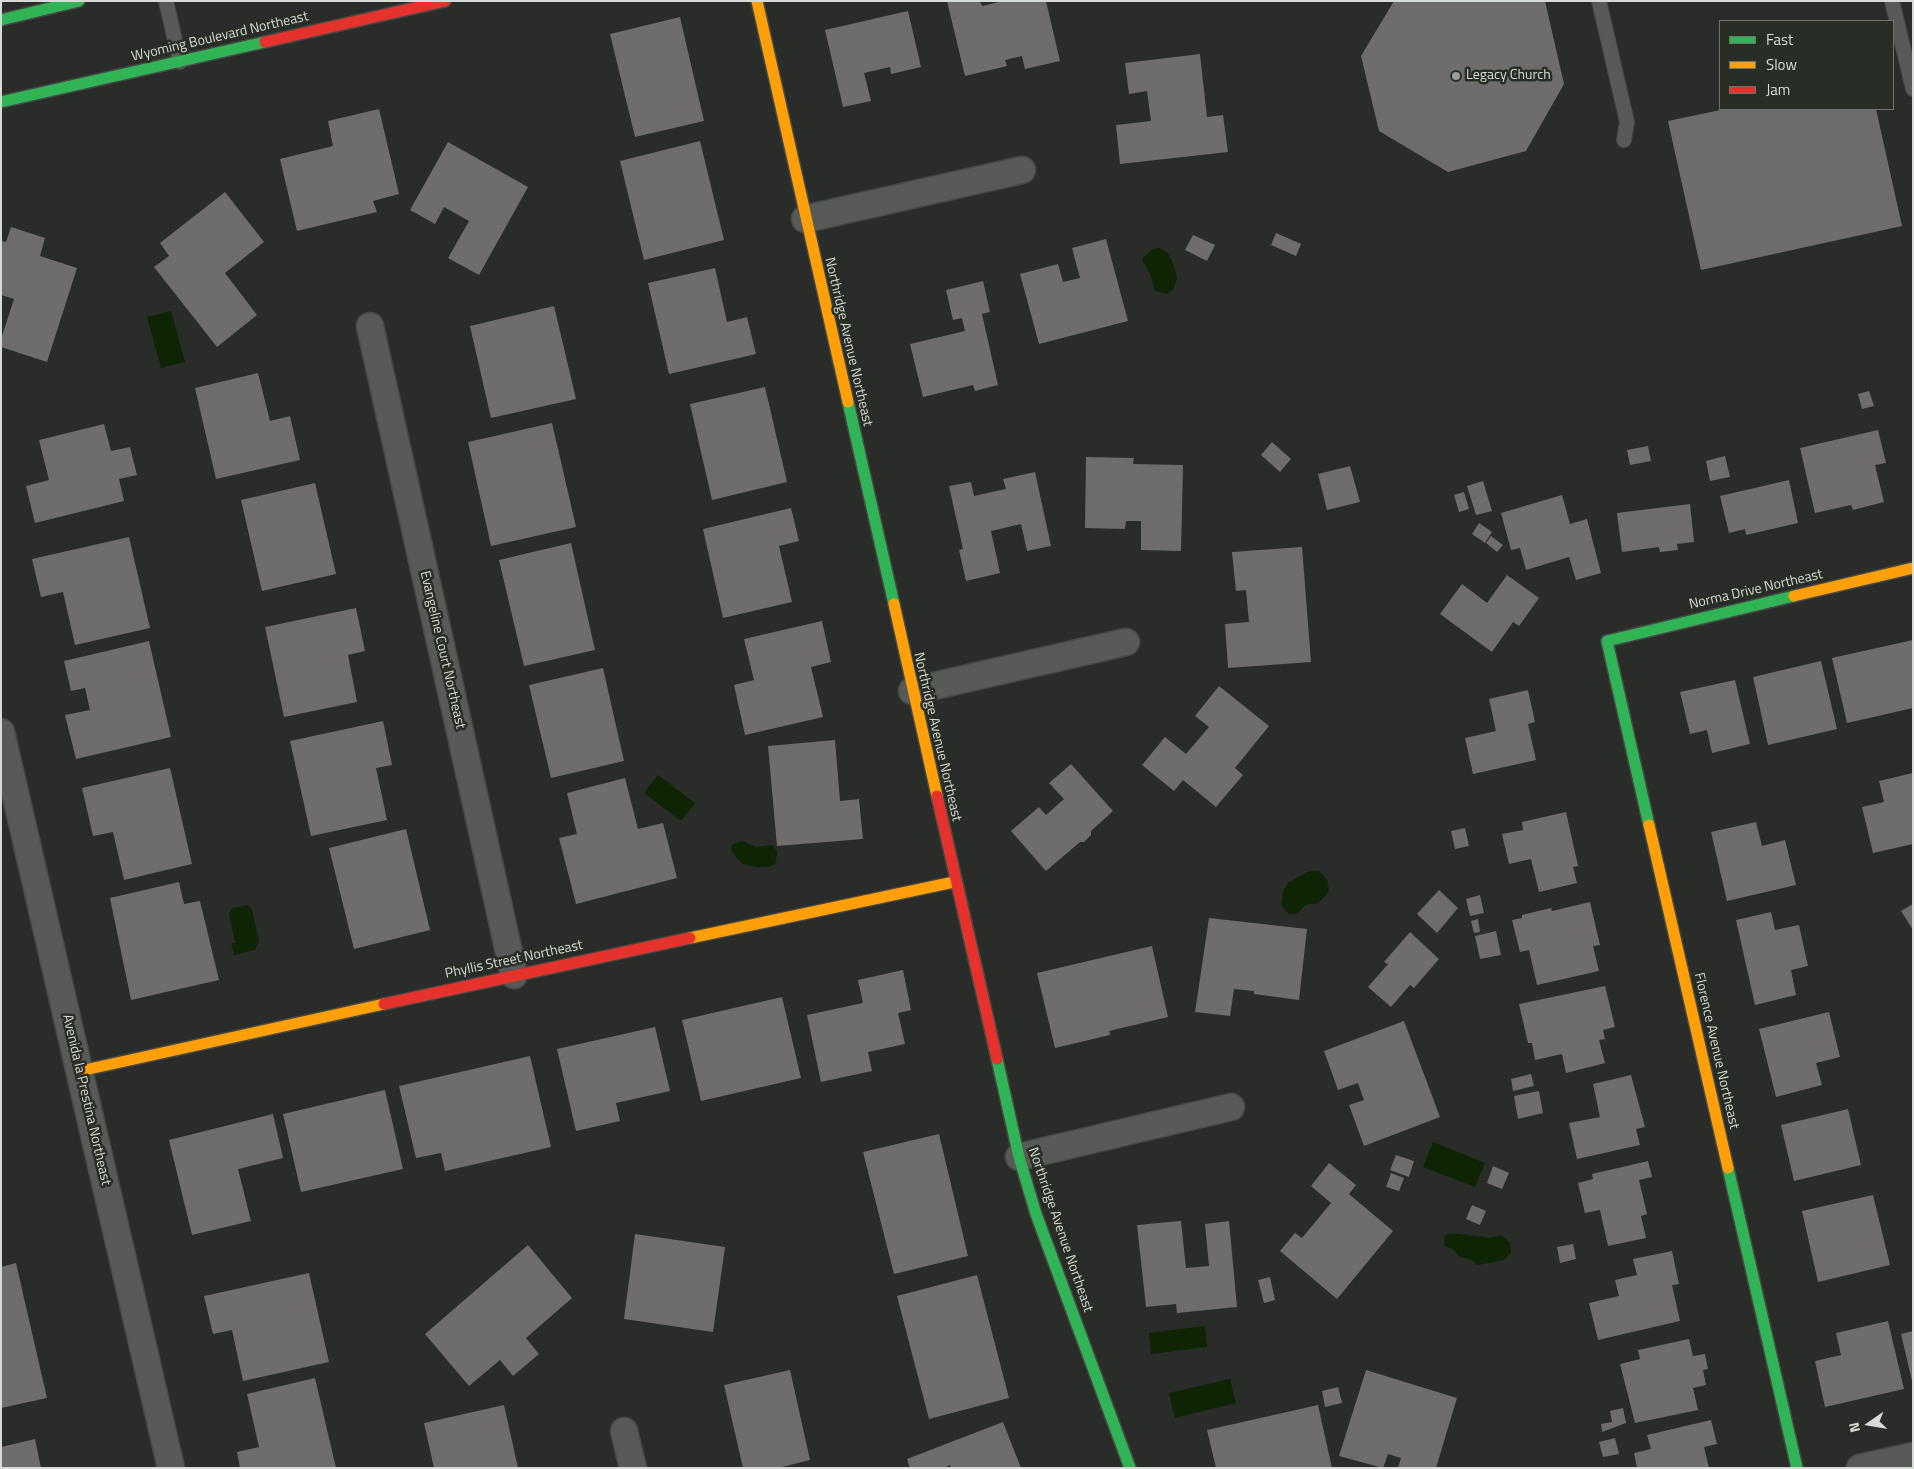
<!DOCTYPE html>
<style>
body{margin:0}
#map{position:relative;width:1914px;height:1469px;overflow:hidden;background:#292c28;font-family:"Titillium Web",sans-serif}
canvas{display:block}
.frame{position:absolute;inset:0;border:2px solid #d7dbd6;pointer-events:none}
.legend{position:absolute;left:1719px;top:20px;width:175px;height:90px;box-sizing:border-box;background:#282e26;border:1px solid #6e736c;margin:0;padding:6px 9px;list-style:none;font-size:15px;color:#d7dbd6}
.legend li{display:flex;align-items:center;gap:10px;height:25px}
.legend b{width:25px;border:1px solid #6e736c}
.north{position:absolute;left:1844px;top:1399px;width:50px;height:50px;-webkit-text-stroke:4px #282e26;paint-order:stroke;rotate:257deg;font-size:14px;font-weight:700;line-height:20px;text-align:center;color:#d7dbd6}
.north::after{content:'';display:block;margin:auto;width:18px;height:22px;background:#d7dbd6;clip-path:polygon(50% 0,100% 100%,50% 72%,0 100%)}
</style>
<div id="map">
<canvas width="1914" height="1469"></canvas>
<div class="frame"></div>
<ul class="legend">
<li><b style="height:6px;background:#30b455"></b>Fast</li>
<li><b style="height:6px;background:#ff9f0a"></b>Slow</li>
<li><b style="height:6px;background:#e5322d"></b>Jam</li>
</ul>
<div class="north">N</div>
</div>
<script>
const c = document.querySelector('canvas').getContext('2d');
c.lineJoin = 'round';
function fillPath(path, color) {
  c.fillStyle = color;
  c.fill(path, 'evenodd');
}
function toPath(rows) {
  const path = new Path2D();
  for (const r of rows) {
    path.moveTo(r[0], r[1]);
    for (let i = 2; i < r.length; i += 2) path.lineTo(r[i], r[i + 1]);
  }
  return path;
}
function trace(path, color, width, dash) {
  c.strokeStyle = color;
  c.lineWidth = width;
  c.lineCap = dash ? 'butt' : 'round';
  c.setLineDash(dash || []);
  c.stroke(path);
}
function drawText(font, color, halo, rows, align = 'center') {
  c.font = font + ' "Titillium Web",sans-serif';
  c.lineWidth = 5;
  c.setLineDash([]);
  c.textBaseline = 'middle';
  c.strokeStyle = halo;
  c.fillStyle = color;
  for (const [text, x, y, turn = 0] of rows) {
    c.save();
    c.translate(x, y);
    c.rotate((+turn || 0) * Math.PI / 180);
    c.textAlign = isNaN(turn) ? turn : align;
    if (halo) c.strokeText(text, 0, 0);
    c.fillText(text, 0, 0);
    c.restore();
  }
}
fillPath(toPath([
 [1160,248,1167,252,1173,263,1177,278,1173,290,1166,294,1155,291,1150,274,1142,259,1152,249],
 [171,311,185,362,161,368,147,317],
 [658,775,695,803,681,821,644,793],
 [742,841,756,847,772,845,778,852,775,864,769,867,756,867,743,864,733,854,731,848,733,844],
 [1310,871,1319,871,1327,880,1329,890,1327,894,1317,904,1307,904,1296,914,1289,914,1281,905,1284,889,1289,882],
 [247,905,252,909,259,941,255,950,234,955,231,944,235,943,229,914,231,909],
 [1433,1142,1485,1163,1475,1187,1423,1167],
 [1451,1233,1490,1238,1501,1235,1510,1242,1511,1252,1504,1260,1478,1265,1472,1260,1460,1257,1453,1249,1444,1246,1445,1236],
 [1205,1326,1207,1347,1151,1354,1149,1333],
 [1230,1379,1236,1403,1175,1418,1169,1393]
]), '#0e2405');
fillPath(toPath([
 [947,1,980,1,982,6,1003,1,1046,1,1060,61,1025,69,1022,56,1005,60,1007,66,965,76],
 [1394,1,1545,1,1564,84,1526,151,1448,172,1379,131,1361,56],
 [908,11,921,67,891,74,890,67,864,73,871,101,843,107,825,30],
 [680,17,704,121,635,137,610,34],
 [1200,54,1207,117,1223,115,1228,152,1120,164,1116,125,1151,121,1147,91,1129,94,1125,63],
 [379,109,399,194,373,201,377,212,297,231,280,159,333,146,328,121],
 [1725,109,1876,109,1902,226,1701,270,1668,121],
 [700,141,724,240,644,260,620,161],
 [448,142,528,187,479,275,448,258,469,221,444,207,435,224,410,210],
 [225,192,264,242,225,273,257,315,217,347,154,267,169,256,160,243],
 [11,227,45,238,40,256,77,268,47,362,1,347,1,339,14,299,1,295,1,241,6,242],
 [1276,233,1301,244,1296,256,1271,245],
 [1193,235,1215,245,1207,261,1185,250],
 [1106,239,1128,321,1039,344,1020,274,1058,264,1063,282,1080,278,1072,248],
 [715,268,727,322,747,317,756,354,669,374,648,283],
 [983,281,990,312,982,314,998,385,975,391,973,385,923,397,910,344,965,331,962,318,953,320,946,290],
 [554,306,576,399,491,418,470,326],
 [258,373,270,421,290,416,300,460,216,479,195,388],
 [765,387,787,482,712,500,690,404],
 [1869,391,1874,406,1862,409,1858,394],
 [552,423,576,527,491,546,468,442],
 [104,424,111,451,130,447,137,475,119,479,124,501,35,523,26,486,49,480,39,440],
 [1878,430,1886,463,1875,465,1884,502,1853,510,1851,505,1815,513,1800,448],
 [1272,442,1291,459,1280,472,1261,455],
 [1648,446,1651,461,1630,465,1627,450],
 [1725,456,1730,477,1710,481,1706,461],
 [1086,457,1134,458,1133,464,1183,465,1181,551,1141,550,1141,521,1126,521,1125,529,1085,528],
 [1350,466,1360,502,1327,510,1318,474],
 [1035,472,1051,546,1027,551,1021,524,991,531,1000,573,966,581,959,550,963,549,949,486,971,482,974,496,1006,489,1003,479],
 [1789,480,1798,523,1746,535,1745,529,1729,533,1720,496],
 [1483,481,1492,511,1476,515,1467,486],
 [315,483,336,574,262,591,241,500],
 [1464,492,1469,509,1459,512,1454,495],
 [1562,495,1570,524,1587,519,1601,573,1576,580,1569,557,1526,570,1520,548,1511,550,1501,513],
 [1690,504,1694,542,1677,544,1678,550,1660,552,1659,547,1622,552,1617,513],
 [791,508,799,541,779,546,792,602,723,618,703,529],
 [1479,523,1492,532,1485,543,1472,534],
 [1491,536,1503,545,1497,552,1486,543],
 [129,537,150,628,75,645,63,592,41,597,32,559],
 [571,543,595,650,524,666,499,560],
 [1302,547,1311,662,1228,668,1225,624,1249,622,1246,590,1236,591,1232,552],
 [1507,575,1539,598,1519,626,1513,622,1492,652,1440,614,1462,584,1487,603],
 [356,608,365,651,348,655,357,702,284,717,265,627],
 [822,621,831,662,811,667,823,717,745,735,734,685,754,680,744,639],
 [1913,640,1913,708,1847,723,1832,658],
 [149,641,171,737,76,759,65,715,90,710,85,688,71,691,64,661],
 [1821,661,1837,729,1768,745,1753,677],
 [603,668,624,761,551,778,529,685],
 [1735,680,1750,744,1712,753,1707,730,1690,734,1680,692],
 [1219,686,1269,726,1235,768,1243,775,1216,807,1183,780,1174,791,1142,765,1165,737,1186,754,1209,727,1195,716],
 [1528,690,1535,722,1528,724,1536,760,1473,774,1465,738,1496,731,1489,699],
 [383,721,392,765,376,768,387,820,311,836,290,741],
 [835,740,840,801,859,799,863,839,777,846,768,746],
 [1071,764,1113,811,1091,831,1091,835,1084,842,1080,842,1046,871,1011,831,1039,807,1046,815,1064,799,1049,783],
 [170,768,192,864,124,880,113,832,93,836,82,788],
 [1913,773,1913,844,1873,853,1862,807,1884,802,1879,781],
 [625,778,638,829,663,823,677,878,576,904,559,838,577,834,567,793],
 [1566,812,1578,866,1573,867,1577,883,1539,892,1531,859,1509,864,1502,834,1523,830,1522,822],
 [1756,822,1762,846,1785,840,1796,885,1727,901,1711,832],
 [1465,828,1469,846,1455,849,1451,831],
 [406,829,430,930,354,949,329,848],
 [179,882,184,904,200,901,219,980,131,1000,110,898],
 [1439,890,1458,908,1437,933,1417,914],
 [1480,895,1484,913,1470,916,1466,899],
 [1590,902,1600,945,1593,946,1599,971,1537,985,1529,950,1520,952,1512,920,1522,918,1522,915,1551,908,1552,911],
 [1913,904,1913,930,1901,911],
 [1771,912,1775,930,1799,925,1808,966,1791,970,1796,995,1755,1005,1736,920],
 [1209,918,1307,929,1299,1000,1254,994,1254,991,1234,989,1230,1016,1195,1012],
 [1478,919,1480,932,1474,933,1471,921],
 [1496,931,1501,955,1480,959,1475,936],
 [1410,932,1439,959,1414,988,1410,985,1391,1007,1368,987,1388,964,1384,962],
 [1152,946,1168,1017,1109,1031,1110,1035,1055,1048,1037,973],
 [903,970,911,1010,898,1013,905,1044,868,1052,872,1071,821,1082,807,1015,863,1003,858,980],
 [1605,986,1615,1027,1603,1030,1605,1039,1599,1040,1605,1063,1566,1073,1562,1054,1535,1060,1532,1043,1528,1043,1519,1004],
 [782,997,801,1078,701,1101,682,1020],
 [1829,1012,1840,1057,1816,1063,1822,1085,1776,1097,1759,1029],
 [1404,1021,1440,1117,1364,1146,1349,1105,1364,1100,1358,1083,1338,1090,1324,1051],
 [655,1027,670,1091,616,1103,620,1121,576,1131,557,1049],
 [530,1056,551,1147,445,1171,441,1153,416,1158,399,1086],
 [1531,1074,1534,1086,1513,1091,1511,1079],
 [1631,1075,1645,1127,1636,1129,1640,1145,1577,1159,1569,1123,1600,1117,1593,1084],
 [385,1090,403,1169,301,1192,283,1114],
 [1539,1091,1543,1113,1518,1119,1514,1096],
 [1848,1109,1861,1165,1794,1181,1781,1125],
 [273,1114,283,1158,238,1169,251,1221,192,1235,169,1140],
 [939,1134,968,1256,894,1274,863,1152],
 [1396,1155,1414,1161,1409,1177,1390,1170],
 [1648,1161,1652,1177,1639,1180,1647,1214,1641,1216,1646,1238,1608,1246,1600,1210,1585,1213,1578,1183,1593,1179,1592,1174],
 [1329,1163,1356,1185,1349,1194,1393,1231,1337,1299,1280,1251,1295,1233,1302,1238,1331,1203,1311,1186],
 [1493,1166,1509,1173,1502,1189,1487,1183],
 [1391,1173,1404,1178,1399,1191,1386,1187],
 [1873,1195,1890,1265,1818,1282,1802,1211],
 [1472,1205,1486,1211,1480,1225,1466,1219],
 [1181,1221,1186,1268,1209,1266,1205,1224,1229,1221,1237,1307,1177,1313,1176,1304,1146,1307,1137,1225],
 [635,1234,725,1247,713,1332,624,1319],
 [1573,1244,1576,1259,1560,1263,1557,1247],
 [528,1245,572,1298,526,1338,539,1354,513,1376,500,1360,469,1386,425,1334],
 [1672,1251,1679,1284,1672,1285,1680,1321,1598,1340,1589,1303,1619,1296,1615,1280,1637,1275,1633,1259],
 [16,1263,47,1398,1,1408,1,1267],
 [309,1273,329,1362,243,1381,232,1330,213,1334,204,1296],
 [977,1275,1009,1398,929,1419,897,1296],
 [1270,1277,1275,1300,1264,1303,1258,1280],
 [1888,1321,1904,1389,1825,1407,1815,1361,1841,1355,1836,1333],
 [1913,1331,1913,1381,1912,1381,1901,1334],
 [1689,1339,1693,1356,1705,1354,1708,1369,1703,1370,1706,1385,1693,1388,1698,1410,1635,1423,1620,1364,1640,1359,1638,1350],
 [790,1370,810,1460,778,1468,743,1468,724,1385],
 [1366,1370,1457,1398,1436,1468,1398,1468,1401,1458,1388,1454,1383,1468,1339,1456],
 [315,1378,336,1468,240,1468,237,1452,259,1447,247,1394],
 [1338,1387,1342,1403,1325,1407,1322,1391],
 [504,1405,518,1468,434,1468,424,1423],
 [1318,1405,1332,1468,1216,1468,1207,1430],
 [1623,1408,1626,1423,1602,1432,1601,1424,1612,1422,1610,1411],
 [1711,1420,1717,1444,1704,1447,1709,1468,1637,1468,1634,1453,1651,1449,1647,1435],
 [1003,1422,1021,1468,951,1468,950,1465,944,1468,910,1468,907,1459],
 [1615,1438,1619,1454,1603,1457,1599,1442],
 [35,1439,41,1468,1,1468,1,1447]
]), '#6e6d6c');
const lane = toPath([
 [166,1,180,62],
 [1599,1,1627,122,1624,140],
 [1892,1,1913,89]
]);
const street = toPath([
 [805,219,1022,170],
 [370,326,514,975],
 [912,691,1126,642],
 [1,732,171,1468],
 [1019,1157,1231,1107],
 [624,1431,633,1468],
 [1860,1468,1913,1456]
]);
const fast = toPath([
 [1,20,79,1],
 [1,102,265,42],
 [848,402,894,604],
 [1649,825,1607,641,1794,596],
 [997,1059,1019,1157,1036,1214,1130,1468],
 [1728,1168,1797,1468]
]);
const slow = toPath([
 [757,1,848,402],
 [1794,596,1913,568],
 [894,604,937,796],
 [1649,825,1728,1168],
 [690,938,954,882],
 [80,1071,384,1004]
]);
const jam = toPath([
 [265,42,445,1],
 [937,796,997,1059],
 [384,1004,690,938]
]);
trace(lane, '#454844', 16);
trace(street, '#454844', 29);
trace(fast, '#454844', 14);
trace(slow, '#454844', 14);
trace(jam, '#454844', 14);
trace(lane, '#585a58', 14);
trace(street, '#585a58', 26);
trace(fast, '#30b455', 11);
trace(slow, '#ff9f0a', 11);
trace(jam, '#e5322d', 11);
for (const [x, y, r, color] of [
 [1456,76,5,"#9a9e99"]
]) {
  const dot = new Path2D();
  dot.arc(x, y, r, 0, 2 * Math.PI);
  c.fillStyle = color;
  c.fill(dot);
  trace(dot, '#282e26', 2);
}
drawText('14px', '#d7dbd6', '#282e26', [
 ["Wyoming Boulevard Northeast",220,37,-13],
 ["Northridge Avenue Northeast",848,342,77],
 ["Norma Drive Northeast",1756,590,-13],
 ["Evangeline Court Northeast",442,650,77],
 ["Northridge Avenue Northeast",937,737,77],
 ["Phyllis Street Northeast",514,960,-12],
 ["Florence Avenue Northeast",1716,1051,77],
 ["Avenida la Prestina Northeast",86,1100,77],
 ["Northridge Avenue Northeast",1060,1230,71]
]);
drawText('14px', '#d7dbd6', '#282e26', [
 ["Legacy Church",1466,76]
], 'left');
</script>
